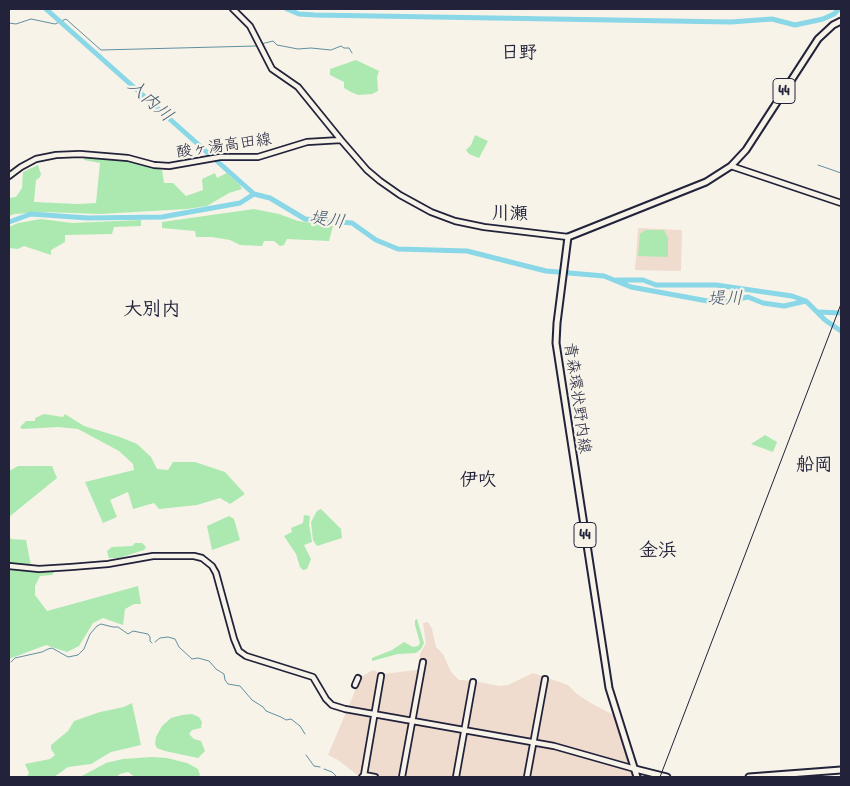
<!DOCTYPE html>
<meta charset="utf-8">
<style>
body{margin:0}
#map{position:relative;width:850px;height:786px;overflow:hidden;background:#f7f3e8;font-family:"Patrick Hand",sans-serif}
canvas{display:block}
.frame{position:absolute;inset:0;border:10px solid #22223b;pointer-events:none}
</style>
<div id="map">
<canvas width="850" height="786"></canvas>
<div class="frame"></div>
</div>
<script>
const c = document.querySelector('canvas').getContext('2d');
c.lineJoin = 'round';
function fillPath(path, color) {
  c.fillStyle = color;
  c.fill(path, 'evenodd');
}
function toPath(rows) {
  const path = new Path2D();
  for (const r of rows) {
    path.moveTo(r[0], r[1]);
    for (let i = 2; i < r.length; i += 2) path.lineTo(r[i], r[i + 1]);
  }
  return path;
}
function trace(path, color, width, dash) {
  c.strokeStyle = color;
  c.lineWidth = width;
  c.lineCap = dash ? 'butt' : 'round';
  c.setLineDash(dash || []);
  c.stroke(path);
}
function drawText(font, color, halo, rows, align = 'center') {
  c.font = font + ' "Patrick Hand","Klee One",sans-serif';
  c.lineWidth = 4.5;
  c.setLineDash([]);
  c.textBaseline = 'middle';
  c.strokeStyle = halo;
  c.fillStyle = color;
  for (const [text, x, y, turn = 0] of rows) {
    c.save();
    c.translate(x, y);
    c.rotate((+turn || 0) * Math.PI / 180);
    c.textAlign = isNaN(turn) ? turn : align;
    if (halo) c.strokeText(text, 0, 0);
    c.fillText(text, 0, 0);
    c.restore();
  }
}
fillPath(toPath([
 [638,228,681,230,682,232,681,271,635,270],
 [428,622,432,629,436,647,443,654,451,672,459,680,474,681,499,686,508,685,533,673,568,685,577,694,589,702,615,716,634,777,360,777,338,760,328,755,361,677,373,670,383,674,417,670,420,663,420,654,426,643,423,623]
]), '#efdcce');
fillPath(toPath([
 [356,60,379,71,377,77,378,91,372,94,358,95,351,92,344,88,344,82,330,75,330,69],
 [475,135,488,141,479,158,469,154,466,150,471,145],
 [84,158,126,161,162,170,164,183,173,183,186,196,203,190,202,179,215,173,217,178,227,173,240,185,242,189,229,193,207,206,187,209,100,214,43,212,15,214,9,216,9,198,16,197,22,188,23,172,38,165,41,174,40,177,36,180,34,202,78,204,96,203,100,163,84,160],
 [254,209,279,214,298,221,333,226,329,241,287,239,284,245,280,246,274,241,264,241,262,246,240,245,230,240,212,237,196,237,195,231,162,228,162,222],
 [41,219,72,223,141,220,141,226,114,227,112,234,65,235,65,242,51,250,51,255,24,246,18,249,9,248,9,227,18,223],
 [645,230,664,230,668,238,668,257,638,256,640,234],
 [44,414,63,417,65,414,84,426,120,437,137,444,151,457,157,469,168,470,173,462,195,462,225,472,245,494,230,504,220,498,197,505,159,509,154,503,133,509,128,492,110,500,117,517,103,523,85,482,134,470,133,464,119,451,78,429,58,427,22,429,20,427,26,421,35,421,35,418],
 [765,435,777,442,773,452,751,444],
 [18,466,52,466,57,478,9,517,9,471],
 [321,509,341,529,342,538,317,546,313,540,311,522,317,511],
 [304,515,310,516,309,524,312,542,304,545,311,559,307,569,303,570,300,567,296,554,284,536,292,532,291,528,303,523],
 [229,516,234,519,240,540,212,550,207,526],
 [9,536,11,539,26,540,32,571,55,571,52,575,40,576,35,586,35,595,47,611,138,586,141,604,134,604,125,609,123,625,103,618,93,623,79,646,67,652,46,645,9,659],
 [135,543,142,543,146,547,144,550,119,558,109,558,108,555,107,551,112,547,132,546],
 [417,619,424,643,421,649,416,653,398,654,372,661,372,658,392,650,404,642,413,647,418,646,420,643,415,625,415,620],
 [132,703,141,745,111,752,91,764,68,767,54,777,27,777,29,773,25,764,50,759,55,755,51,749,51,745,68,731,74,721,100,712,124,707],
 [192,714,199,717,202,722,201,728,192,730,189,734,194,739,201,741,205,751,198,758,165,751,157,748,155,744,156,737,162,726,171,718,182,715],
 [152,757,167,758,187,763,198,769,200,775,198,777,135,777,128,772,120,774,116,777,80,777,106,763,123,759]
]), '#abe9b0');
trace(toPath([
 [9,23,16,24,31,19,55,24,66,19,101,50,256,46],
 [261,44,273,41,277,45,298,49,311,48,331,50,341,46,344,48,349,48,352,53],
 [818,165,841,173],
 [155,642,160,638,168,637,175,639,179,647,192,659,198,658,209,661,216,669,224,674,225,680,228,684,240,686,252,700,263,707,266,711,281,717,286,720,291,719,300,726,305,734],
 [11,662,15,658,42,652,48,649,52,648,68,657,78,655,84,649,90,634,97,626,101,624,113,627,118,627,128,634,133,631,148,634,150,637,150,641,152,643],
 [306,755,314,766,320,767],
 [324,769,332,772,337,777]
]), '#608fa2', 1);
trace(toPath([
 [46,9,254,194],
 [287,9,299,14,315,15,731,22,772,19,795,25,823,19,834,14,839,9],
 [9,222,31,214,88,218,162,217,240,203,254,194,270,198,305,219,352,223,376,240,398,249,467,251,546,271,604,276,631,287,713,302,724,302,748,297,763,303,784,306,806,301],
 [617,280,643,280,656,285,716,285,792,296,806,301,825,320,841,331],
 [818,312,841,313]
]), '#89d7e7', 5);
const secondary = toPath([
 [233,9,250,26,272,69,298,87,341,140],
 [731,166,841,203],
 [9,176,21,167,36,159,56,155,80,154,128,158,154,165,169,166,220,157,258,157,307,142,341,140,367,170,380,181,400,195,431,212,455,221,484,227,568,237],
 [9,566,39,569,71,567,108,564,153,556,194,556,202,558,212,566,216,573,234,639,239,651,246,656,313,677,326,699,332,705,345,709,554,746,635,769],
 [355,685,358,678],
 [364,775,381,676],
 [362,777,364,775,375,777],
 [402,777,423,662],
 [456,777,473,682],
 [527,777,545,679]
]);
const primary = toPath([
 [635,769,667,777],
 [637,777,609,688,556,343,557,323,568,237,706,182,731,166,746,150,818,39,833,25,841,21],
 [749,777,841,770]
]);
trace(secondary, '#22223b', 8);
trace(primary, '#22223b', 9);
trace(secondary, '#f7f3e8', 4.5);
trace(primary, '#f7f3e8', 5);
trace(toPath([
 [660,777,841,304]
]), '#22223b', 1);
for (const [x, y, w] of [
 [784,91,22],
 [585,535,22]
]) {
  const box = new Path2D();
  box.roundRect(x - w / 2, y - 12.5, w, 25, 4);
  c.fillStyle = '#f7f3e8';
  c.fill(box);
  trace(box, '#22223b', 1);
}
drawText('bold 15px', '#22223b', null, [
 ["44",784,91],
 ["44",585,535]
]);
drawText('16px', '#22223b', '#f7f3e8', [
 ["酸ヶ湯高田線",224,146,-8],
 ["青森環状野内線",577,398,82]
]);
drawText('bold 18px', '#22223b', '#f7f3e8', [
 ["日野",519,53],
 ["川瀬",510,214],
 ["船岡",814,465],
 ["伊吹",478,480]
]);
drawText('italic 18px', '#41586f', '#f7f3e8', [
 ["入内川",150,101,42],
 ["堤川",327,220,9],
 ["堤川",725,299,-1]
]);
drawText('bold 19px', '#22223b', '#f7f3e8', [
 ["大別内",152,310],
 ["金浜",658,551]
]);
</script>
